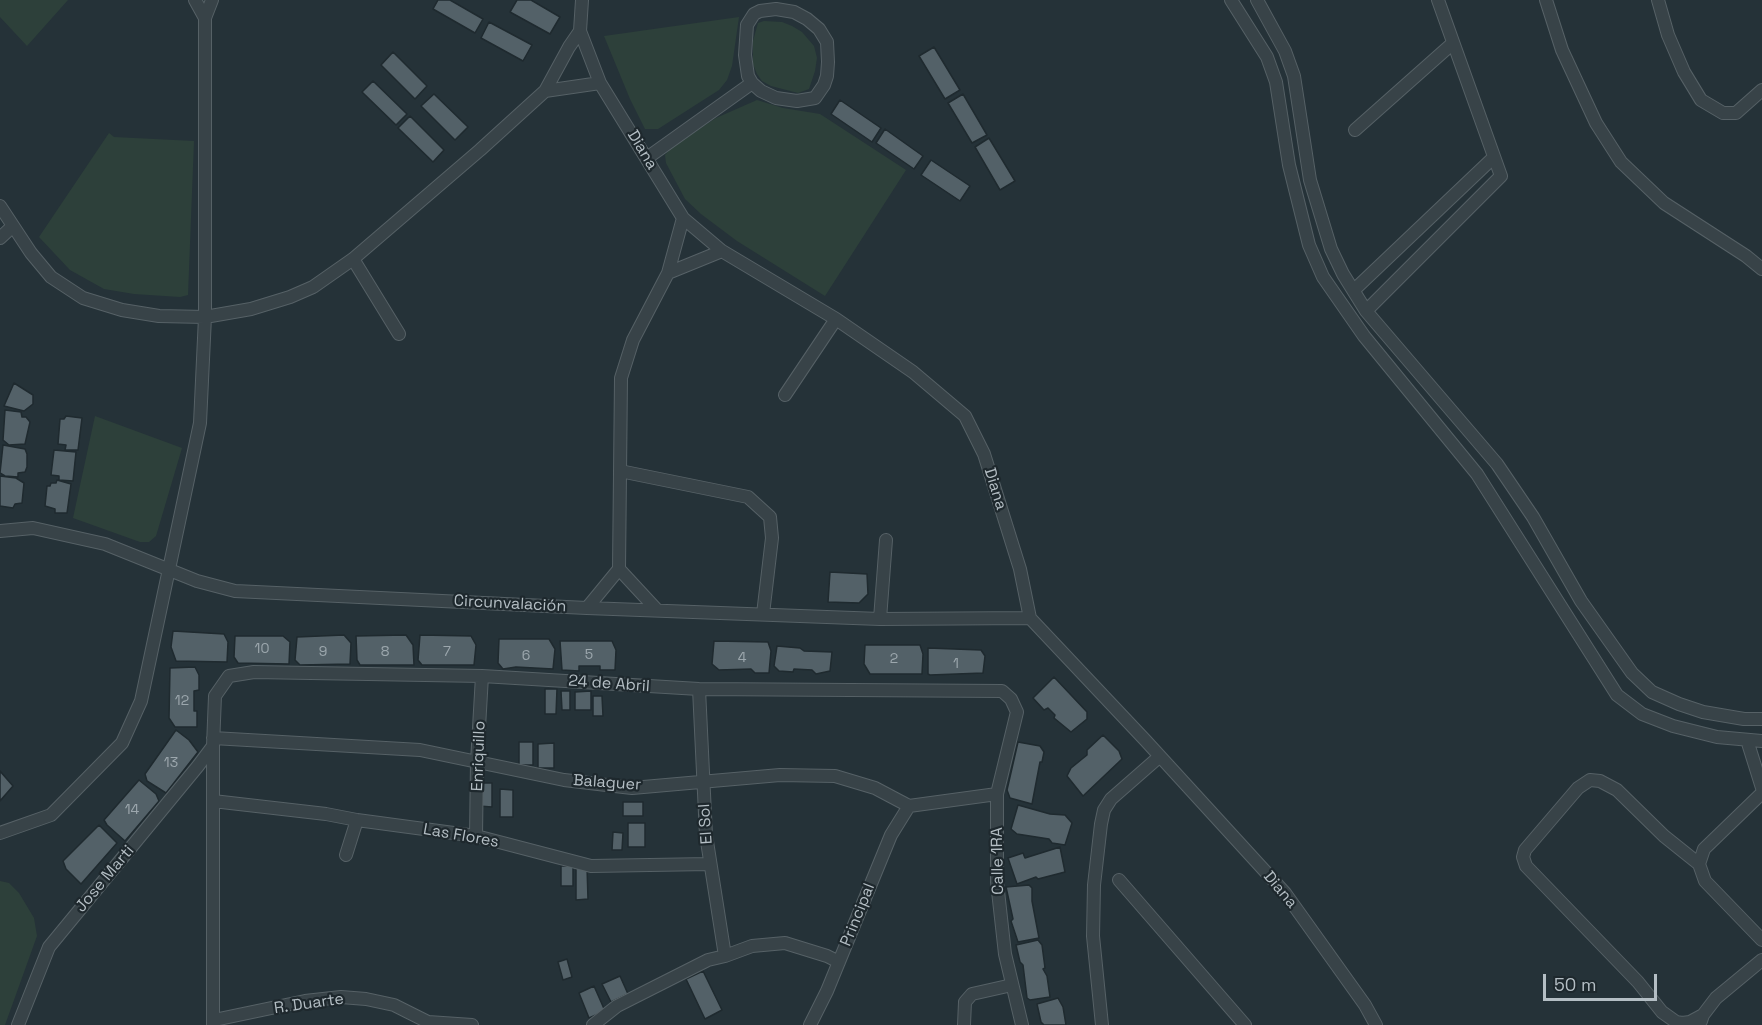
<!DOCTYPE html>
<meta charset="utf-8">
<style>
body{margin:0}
#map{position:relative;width:1762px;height:1025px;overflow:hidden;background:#253238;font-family:"Space Grotesk",sans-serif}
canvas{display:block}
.scale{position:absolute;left:1543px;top:974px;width:114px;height:27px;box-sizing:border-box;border:3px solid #b4bec4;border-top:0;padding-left:8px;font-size:18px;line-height:21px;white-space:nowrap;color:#b4bec4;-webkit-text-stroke:4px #1e282d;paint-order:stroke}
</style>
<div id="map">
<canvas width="1762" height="1025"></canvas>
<div class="scale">50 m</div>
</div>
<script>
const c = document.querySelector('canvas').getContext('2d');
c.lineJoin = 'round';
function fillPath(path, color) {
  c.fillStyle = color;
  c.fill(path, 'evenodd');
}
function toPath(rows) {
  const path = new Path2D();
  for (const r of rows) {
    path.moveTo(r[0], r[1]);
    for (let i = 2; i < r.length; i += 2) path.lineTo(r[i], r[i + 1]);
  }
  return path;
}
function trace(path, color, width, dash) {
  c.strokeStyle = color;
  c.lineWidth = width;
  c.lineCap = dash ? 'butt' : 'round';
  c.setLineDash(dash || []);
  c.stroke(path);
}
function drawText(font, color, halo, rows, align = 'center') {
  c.font = font + ' "Space Grotesk",sans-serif';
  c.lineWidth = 4.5;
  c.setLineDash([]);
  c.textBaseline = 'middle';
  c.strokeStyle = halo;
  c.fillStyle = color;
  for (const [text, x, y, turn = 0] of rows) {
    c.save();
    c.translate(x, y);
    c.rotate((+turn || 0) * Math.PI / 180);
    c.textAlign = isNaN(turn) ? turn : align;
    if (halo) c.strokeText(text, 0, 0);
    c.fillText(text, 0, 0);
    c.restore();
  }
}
fillPath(toPath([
 [0,0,68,0,27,46,0,17],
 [739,17,732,66,727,80,719,90,658,129,645,129,630,99,604,36],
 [764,21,782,22,792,26,802,32,814,46,817,58,815,71,809,89,798,93,771,86,762,81,757,74,753,64,753,41,758,23],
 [757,100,783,108,820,114,906,170,825,296,737,241,701,214,685,199,666,163,665,155,672,147,716,118],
 [109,133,114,137,194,141,188,295,180,297,134,294,104,289,70,270,39,237],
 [95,416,182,448,156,536,149,542,140,542,73,518],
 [0,881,9,883,19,893,34,918,37,936,5,1025,0,1025]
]), '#2d403a');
const building = toPath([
 [438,0,450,0,483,19,475,33,433,9,438,0],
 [517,0,531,0,560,17,550,34,510,12,517,0],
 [489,22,532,45,523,61,481,38,489,22],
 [934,47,960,90,945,99,919,56,934,47],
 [393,52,427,86,415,99,381,65,393,52],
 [373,81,407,114,396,125,362,92,373,81],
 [434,94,468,127,455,140,421,106,434,94],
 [963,94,987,135,972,143,948,103,963,94],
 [840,100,881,128,872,142,831,114,840,100],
 [410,116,444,150,433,162,398,128,410,116],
 [885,129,923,156,914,169,876,143,885,129],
 [989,138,1015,181,1000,190,975,147,989,138],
 [931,160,970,186,960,201,921,175,931,160],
 [14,383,33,395,33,404,24,411,4,406,14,383],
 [5,410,21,412,22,417,26,417,30,422,25,444,9,445,3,440,5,410],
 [66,416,82,418,78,450,65,450,66,445,58,444,60,419,64,419,66,416],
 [3,445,25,449,27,454,27,467,25,472,18,473,18,477,5,476,0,473,3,445],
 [54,450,76,452,73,481,59,480,59,476,51,475,54,450],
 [0,476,16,478,24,483,22,503,15,504,13,508,0,506,0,476],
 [57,480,71,484,67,513,55,513,55,509,45,506,47,486,50,486,51,483,56,483,57,480],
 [830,572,867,574,868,594,859,603,828,602,830,572],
 [173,631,224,634,228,642,227,662,176,661,171,647,173,631],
 [344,635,351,643,350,664,300,665,295,660,297,637,344,635],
 [406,635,413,645,414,665,360,665,357,660,356,636,406,635],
 [420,635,471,636,476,645,474,665,422,665,418,660,420,635],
 [235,636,283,636,290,642,289,664,238,663,234,657,235,636],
 [499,639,549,639,555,649,553,669,516,667,503,669,498,663,499,639],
 [560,641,612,641,616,650,615,670,600,670,600,666,579,666,579,671,562,670,560,641],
 [714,641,768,642,771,651,769,673,755,673,751,669,719,670,712,664,714,641],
 [865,645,920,645,923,654,922,674,870,674,864,664,865,645],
 [777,646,800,648,804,651,832,652,830,671,816,674,812,670,794,669,793,672,779,671,774,666,777,646],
 [928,648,981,650,985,656,983,673,930,675,928,674,928,648],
 [195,667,199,675,199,690,194,691,194,711,197,711,197,727,175,727,169,718,170,668,195,667],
 [1054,677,1087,712,1087,719,1071,732,1054,718,1055,715,1048,708,1044,710,1033,698,1054,677],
 [545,689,557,689,556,714,545,714,545,689],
 [561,691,570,691,570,710,562,710,561,691],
 [591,691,591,710,575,710,575,692,591,691],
 [593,696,602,696,603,716,593,716,593,696],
 [176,730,189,740,198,752,166,793,147,781,145,774,176,730],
 [1103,735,1119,751,1122,759,1083,796,1067,776,1071,768,1087,755,1087,750,1103,735],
 [519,742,533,742,533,765,519,765,519,742],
 [1018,742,1040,746,1044,752,1042,762,1040,762,1032,804,1010,798,1007,790,1018,742],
 [554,743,554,768,538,768,538,744,554,743],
 [0,771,13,786,0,801,0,771],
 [139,780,156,794,159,801,125,841,107,825,104,820,139,780],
 [480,783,492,783,492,807,479,806,480,783],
 [500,789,513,790,513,817,500,817,500,789],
 [623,802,643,802,643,816,623,816,623,802],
 [1018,805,1050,814,1065,815,1072,823,1065,845,1052,843,1049,839,1017,834,1011,829,1018,805],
 [628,823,645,823,645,847,628,847,628,823],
 [99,825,117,843,81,884,66,869,63,861,99,825],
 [613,832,623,833,622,850,612,850,613,832],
 [1060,847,1065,872,1038,879,1036,877,1017,884,1008,858,1023,853,1025,858,1060,847],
 [561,866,573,866,573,886,561,886,561,866],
 [587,867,588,899,576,900,576,868,587,867],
 [1029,885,1032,888,1032,901,1039,938,1018,942,1011,921,1013,919,1006,887,1029,885],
 [1038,940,1042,945,1045,968,1043,969,1047,976,1050,997,1030,1000,1027,998,1023,965,1020,962,1016,945,1038,940],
 [567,959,572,977,563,980,558,962,567,959],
 [703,971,722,1010,705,1019,686,979,703,971],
 [620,976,628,994,611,1002,602,984,620,976],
 [594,986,605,1011,589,1018,579,993,594,986],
 [1058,998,1063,1007,1066,1025,1044,1025,1041,1022,1037,1004,1058,998]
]);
fillPath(building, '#536168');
trace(building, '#1f2a2f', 1.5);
const minor = toPath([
 [195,0,205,18],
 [582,0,580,31,600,83,683,218,722,251,836,319,913,372,965,416,984,454,1020,569,1030,618,1146,741,1285,893,1365,1005,1376,1025],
 [1231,0,1267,57,1276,82,1289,165,1309,245,1323,277,1364,336,1477,474,1617,695,1642,714,1673,726,1717,737,1762,741],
 [1257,0,1285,51,1294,76,1310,180,1331,249,1343,274,1366,311,1497,464,1533,517,1581,601,1632,673,1652,692,1679,704,1703,712,1744,719,1762,719],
 [1546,0,1562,50,1596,123,1621,162,1664,203,1746,256,1762,269],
 [1658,0,1668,35,1684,72,1701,100,1723,113,1736,113,1762,90],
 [776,9,794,12,807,19,819,29,827,42,828,62,827,76,824,85,815,98,797,101,776,98,761,91,752,83,748,76,745,55,747,25,754,14,760,11,776,9],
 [545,91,600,83],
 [1355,130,1453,43],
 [647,158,752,83],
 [0,206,31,253,51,277,83,298,122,310,159,316,205,317,251,309,290,297,313,287,353,259,480,150,545,91,569,47,580,31],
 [0,238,13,226],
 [353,259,399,334],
 [668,273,722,251],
 [1354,290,1493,158],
 [1366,311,1501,176,1438,0],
 [785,395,836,319],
 [620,471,748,497,770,517,772,538,763,614],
 [0,531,33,528,105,544,197,581,235,591,587,608,880,619,1030,618],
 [619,569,657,610],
 [587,608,619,569,621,378,633,340,668,273,683,218],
 [880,619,886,540],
 [699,689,706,835,725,956],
 [213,738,420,750,564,780,632,788,780,775,835,776,875,788,909,806,997,794],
 [1747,740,1762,788],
 [1762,793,1704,849,1699,864,1705,881,1762,940],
 [213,801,326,814,357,820,476,836,591,866,709,864],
 [0,833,51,815,122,743,141,701,200,423,205,317,205,18,212,0],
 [476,836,477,762,482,676],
 [346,855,357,820],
 [1699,864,1664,836,1617,790,1600,781,1590,780,1578,788,1525,850,1523,857,1526,866,1638,982,1662,1012,1676,1022,1682,1023,1690,1022,1703,1015],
 [1119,880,1245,1025],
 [214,1020,305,1001,341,997,366,999,394,1005,428,1022,472,1025],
 [1701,1021,1703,1015,1716,998,1762,960],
 [18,1025,49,947,198,766,213,746],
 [213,1025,213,746,215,696,229,676,254,672,482,676,699,689,1002,691,1011,699,1017,712,997,794,997,882,1005,954,1022,1025],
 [593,1025,617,1006,708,960,725,956,752,946,785,943,827,956,839,962],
 [810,1025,827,991,891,835,909,806],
 [964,1025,965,1002,972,994,1012,985],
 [1102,1025,1093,936,1094,885,1101,824,1104,810,1111,799,1159,757]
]);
trace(minor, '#566166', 14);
trace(minor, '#384348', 12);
drawText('14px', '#9ca7ad', null, [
 ["10",262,649],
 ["9",323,652],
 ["8",385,652],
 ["7",447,652],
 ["5",589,655],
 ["6",526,656],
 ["4",742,658],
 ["2",894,659],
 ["1",956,664],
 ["12",182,701],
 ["13",171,763],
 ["14",132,810]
]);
drawText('16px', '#b4bec4', '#1e282d', [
 ["Diana",642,150,59],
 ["Diana",995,489,73],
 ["Circunvalación",510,604,3],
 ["24 de Abril",609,684,4],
 ["Enriquillo",479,756,-88],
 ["Balaguer",607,783,4],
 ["El Sol",706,824,-94],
 ["Las Flores",461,836,10],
 ["Calle 1RA",998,861,-91],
 ["Jose Marti",105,879,-50],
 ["Diana",1280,890,50],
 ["Principal",858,915,-68],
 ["R. Duarte",309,1004,-8]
]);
</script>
